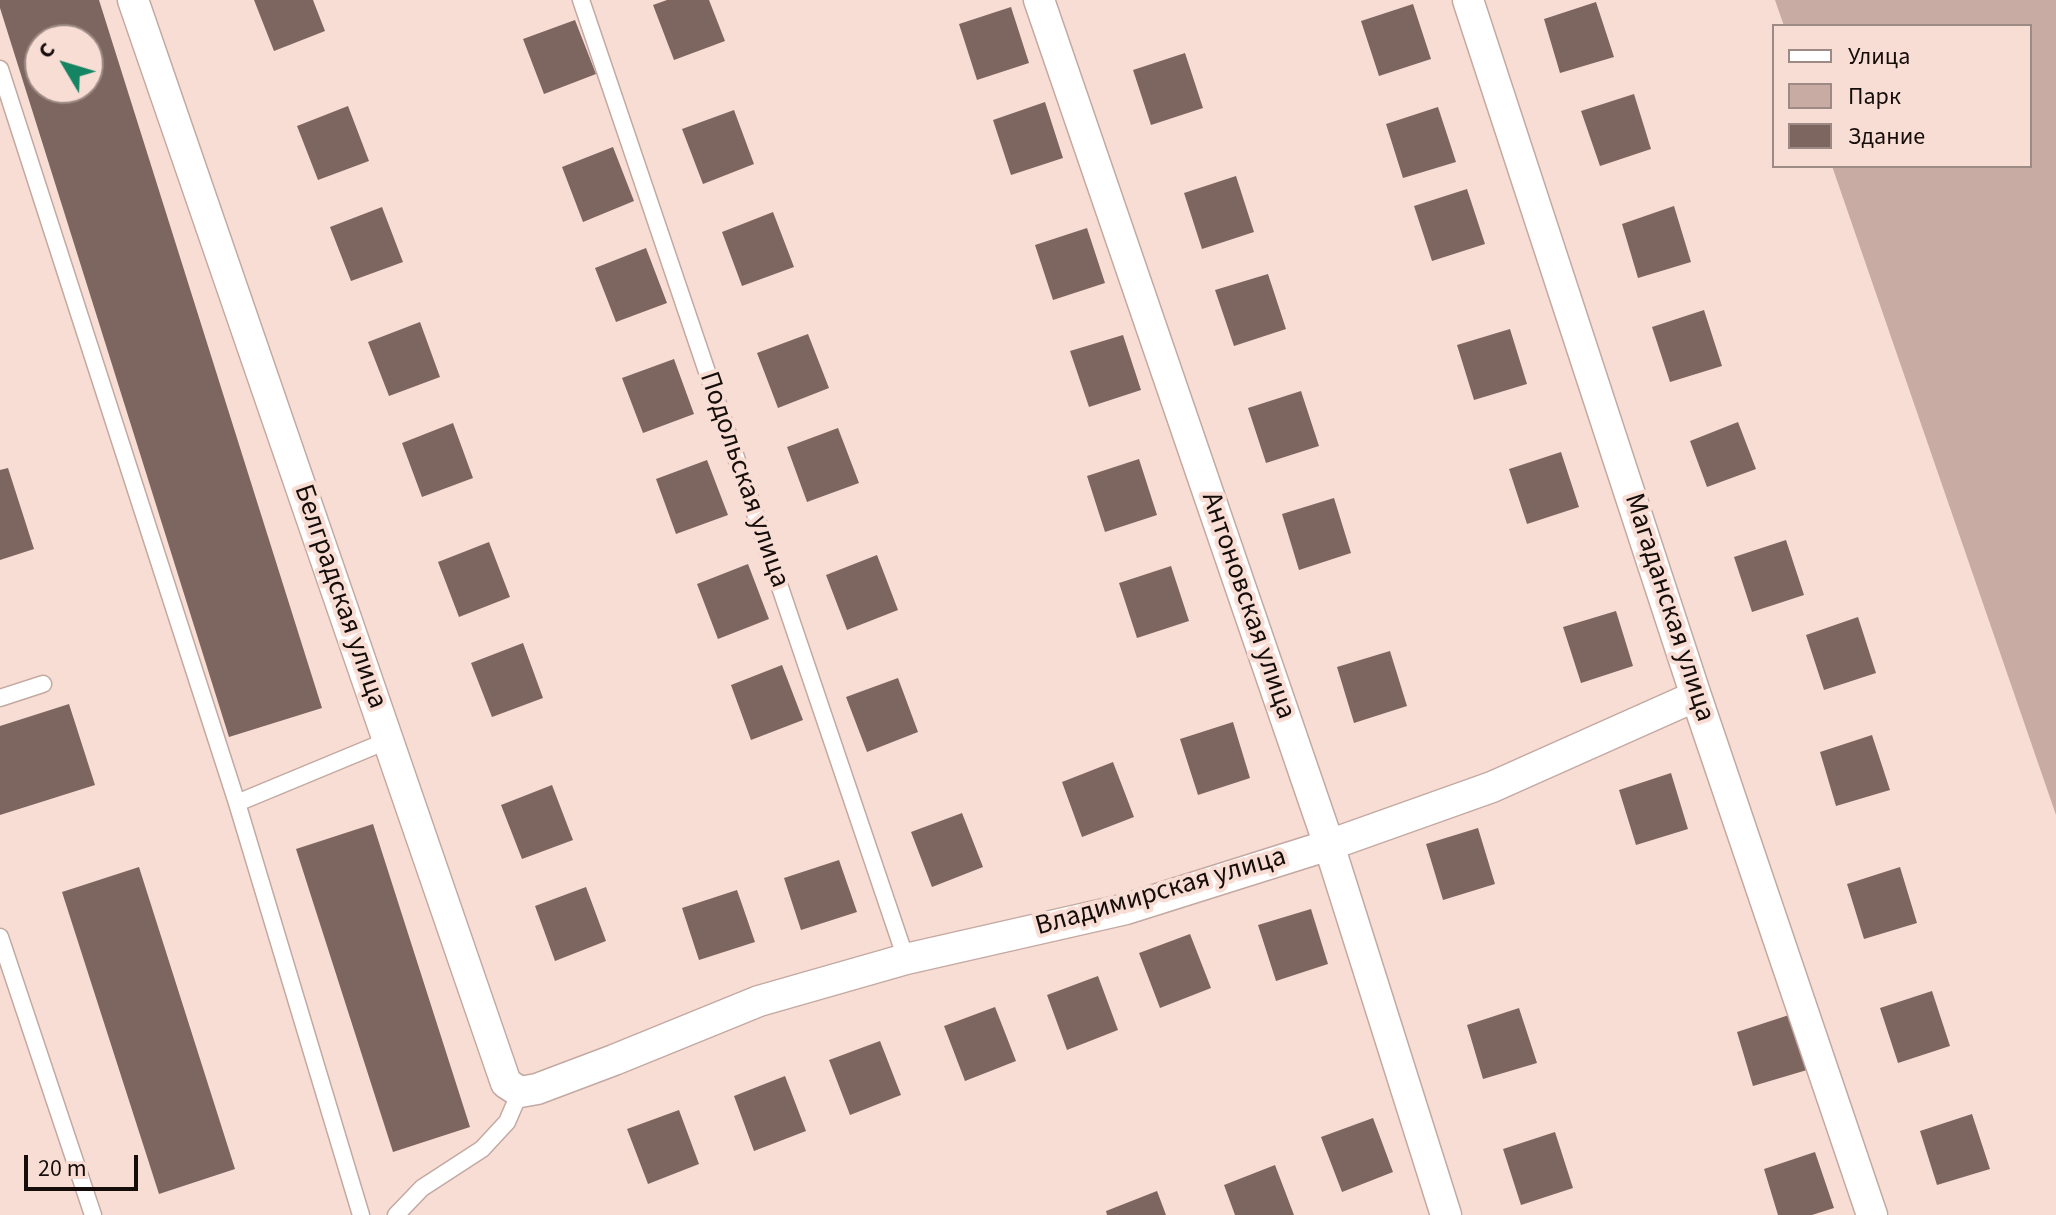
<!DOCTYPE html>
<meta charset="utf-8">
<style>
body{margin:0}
#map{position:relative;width:2056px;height:1215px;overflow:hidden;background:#f8ddd5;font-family:"Source Sans 3",sans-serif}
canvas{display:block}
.legend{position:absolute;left:1772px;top:24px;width:260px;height:144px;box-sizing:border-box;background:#f8ddd5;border:2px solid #9d8a84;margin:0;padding:10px 14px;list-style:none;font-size:24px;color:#150d0a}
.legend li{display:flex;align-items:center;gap:16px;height:40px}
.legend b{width:40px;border:2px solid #9d8a84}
.north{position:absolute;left:24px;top:24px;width:80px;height:80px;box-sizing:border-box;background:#f8ddd5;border:2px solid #9d8a84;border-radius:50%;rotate:308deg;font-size:22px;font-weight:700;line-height:32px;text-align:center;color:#150d0a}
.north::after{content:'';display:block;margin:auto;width:28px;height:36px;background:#148463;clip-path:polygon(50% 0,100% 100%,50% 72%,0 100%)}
.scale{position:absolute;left:24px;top:1155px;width:114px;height:36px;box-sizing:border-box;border:4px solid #150d0a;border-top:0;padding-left:10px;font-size:24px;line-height:28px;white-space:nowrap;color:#150d0a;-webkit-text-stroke:6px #f8ddd5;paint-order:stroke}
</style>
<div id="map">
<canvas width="2056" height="1215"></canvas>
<ul class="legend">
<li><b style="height:10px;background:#fff"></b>Улица</li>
<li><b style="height:22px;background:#c8aca3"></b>Парк</li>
<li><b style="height:22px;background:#7d665f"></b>Здание</li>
</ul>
<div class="north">С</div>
<div class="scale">20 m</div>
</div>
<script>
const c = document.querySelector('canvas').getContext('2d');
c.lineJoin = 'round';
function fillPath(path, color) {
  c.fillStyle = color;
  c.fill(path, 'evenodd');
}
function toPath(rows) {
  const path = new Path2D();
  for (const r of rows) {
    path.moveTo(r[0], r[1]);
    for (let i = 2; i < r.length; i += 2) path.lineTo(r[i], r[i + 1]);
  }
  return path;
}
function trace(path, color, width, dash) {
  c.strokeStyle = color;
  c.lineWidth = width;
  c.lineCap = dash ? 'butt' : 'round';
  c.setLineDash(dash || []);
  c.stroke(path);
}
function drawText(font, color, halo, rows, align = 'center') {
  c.font = font + ' "Source Sans 3",sans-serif';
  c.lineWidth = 8;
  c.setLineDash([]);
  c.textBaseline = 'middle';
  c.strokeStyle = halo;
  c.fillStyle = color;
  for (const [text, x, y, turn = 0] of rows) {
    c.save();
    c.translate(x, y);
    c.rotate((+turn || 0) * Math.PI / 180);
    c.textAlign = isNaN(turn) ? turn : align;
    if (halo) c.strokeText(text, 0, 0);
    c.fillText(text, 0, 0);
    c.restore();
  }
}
fillPath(toPath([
 [1775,0,2056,0,2056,815,1832,166,2030,166,2030,26,1784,26]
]), '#c8aca3');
fillPath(toPath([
 [0,0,99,0,322,708,229,737,0,8],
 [40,40,88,40,88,88,40,88],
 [254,0,313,0,325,31,274,51],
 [667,0,709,0,725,41,674,60,653,5],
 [1596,2,1614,57,1560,73,1544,19],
 [1413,4,1431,59,1379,76,1361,21],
 [1011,7,1029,63,977,80,959,24],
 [575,20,596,74,544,94,523,39],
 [1185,53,1203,108,1151,125,1133,70],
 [1634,94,1651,149,1600,166,1581,111],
 [1045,102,1063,158,1011,175,993,120],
 [348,106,369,161,318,180,297,126],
 [1438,107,1456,162,1403,178,1386,124],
 [734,110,754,164,703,184,682,129],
 [613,147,634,201,583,222,562,167],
 [1236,176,1254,232,1202,249,1184,193],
 [1467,189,1485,244,1432,261,1414,206],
 [1674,206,1691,262,1638,278,1622,224],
 [382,207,403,262,351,281,330,227],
 [773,212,794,267,742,286,722,232],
 [1087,228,1105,283,1053,300,1035,245],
 [646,248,667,303,616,322,595,268],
 [1268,274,1286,329,1234,346,1215,290],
 [1704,310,1722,366,1670,382,1652,327],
 [420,322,440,377,389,396,368,342],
 [1510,329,1527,384,1474,400,1457,345],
 [808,334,829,388,778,408,757,353],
 [1123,335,1141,390,1089,407,1070,351],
 [674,359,694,414,643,433,622,378],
 [1301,391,1319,446,1266,463,1248,408],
 [1738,422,1756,469,1707,487,1690,441],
 [453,423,473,478,422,497,402,443],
 [838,428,859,483,807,502,787,447],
 [1561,452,1579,507,1527,524,1509,469],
 [1139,459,1157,515,1105,532,1087,476],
 [707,460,728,515,676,534,656,479],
 [8,468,34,549,0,560,0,470],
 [1334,498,1351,553,1299,570,1282,514],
 [1786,540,1804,595,1752,612,1734,557],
 [489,542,510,597,459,617,438,562],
 [877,555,898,610,847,630,826,575],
 [748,564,769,619,718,639,697,584],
 [1171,566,1189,621,1137,638,1119,583],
 [1616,611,1633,666,1581,683,1563,627],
 [1858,617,1876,673,1824,690,1806,635],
 [523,643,543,698,492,717,471,663],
 [1390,651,1407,706,1354,723,1337,667],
 [782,665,803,720,751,740,731,685],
 [898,678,918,732,867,752,846,697],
 [69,704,95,785,0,815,0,726],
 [1233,722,1250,778,1198,795,1180,739],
 [1872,735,1890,790,1836,806,1820,752],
 [1113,762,1134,817,1082,837,1062,782],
 [1671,773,1688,829,1636,845,1619,790],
 [552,785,573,840,522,859,501,805],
 [962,813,983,867,932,887,911,832],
 [373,824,470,1127,393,1152,296,849],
 [1478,828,1495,884,1443,900,1426,844],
 [839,860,857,912,801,930,784,878],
 [139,867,235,1169,159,1194,62,892],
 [1900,867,1917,923,1864,939,1847,884],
 [586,887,606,941,555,961,535,906],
 [737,890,755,942,699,960,682,908],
 [1311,909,1328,964,1276,981,1258,925],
 [1190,934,1211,988,1160,1008,1139,953],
 [1098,976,1118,1030,1067,1050,1047,995],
 [1932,991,1950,1046,1898,1063,1880,1008],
 [995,1007,1016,1061,965,1081,944,1026],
 [1519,1008,1537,1063,1483,1079,1467,1025],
 [1789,1015,1807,1070,1753,1086,1737,1032],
 [880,1041,901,1095,850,1115,829,1060],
 [785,1076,806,1131,754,1151,734,1096],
 [679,1110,699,1164,648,1184,627,1129],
 [1972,1114,1990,1169,1937,1185,1920,1131],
 [1373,1118,1393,1172,1342,1192,1321,1137],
 [1555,1132,1573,1188,1521,1205,1503,1149],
 [1815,1152,1834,1208,1812,1215,1778,1215,1764,1169],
 [1275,1165,1294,1215,1235,1215,1224,1185],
 [1157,1191,1166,1215,1107,1215,1106,1211]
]), '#7d665f');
const service = toPath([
 [581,0,906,959],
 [0,69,237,803,361,1215],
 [0,698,43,684],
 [237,803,389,740],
 [0,937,93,1215],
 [396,1215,422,1188,482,1149,507,1122,520,1092]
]);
const minor = toPath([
 [133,0,506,1083,520,1092,537,1089,614,1060,759,1001,906,959,1126,909,1329,845,1492,787,1696,696],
 [1039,0,1329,845,1446,1215],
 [1468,0,1696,696,1872,1215]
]);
trace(service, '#c3a9a1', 19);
trace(minor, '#c3a9a1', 33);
trace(service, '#fff', 16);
trace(minor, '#fff', 30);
drawText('28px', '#150d0a', '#f8ddd5', [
 ["Подольская улица",743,480,71],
 ["Белградская улица",339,597,71],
 ["Антоновская улица",1247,606,71],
 ["Магаданская улица",1668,608,72],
 ["Владимирская улица",1161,893,-16]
]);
</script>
